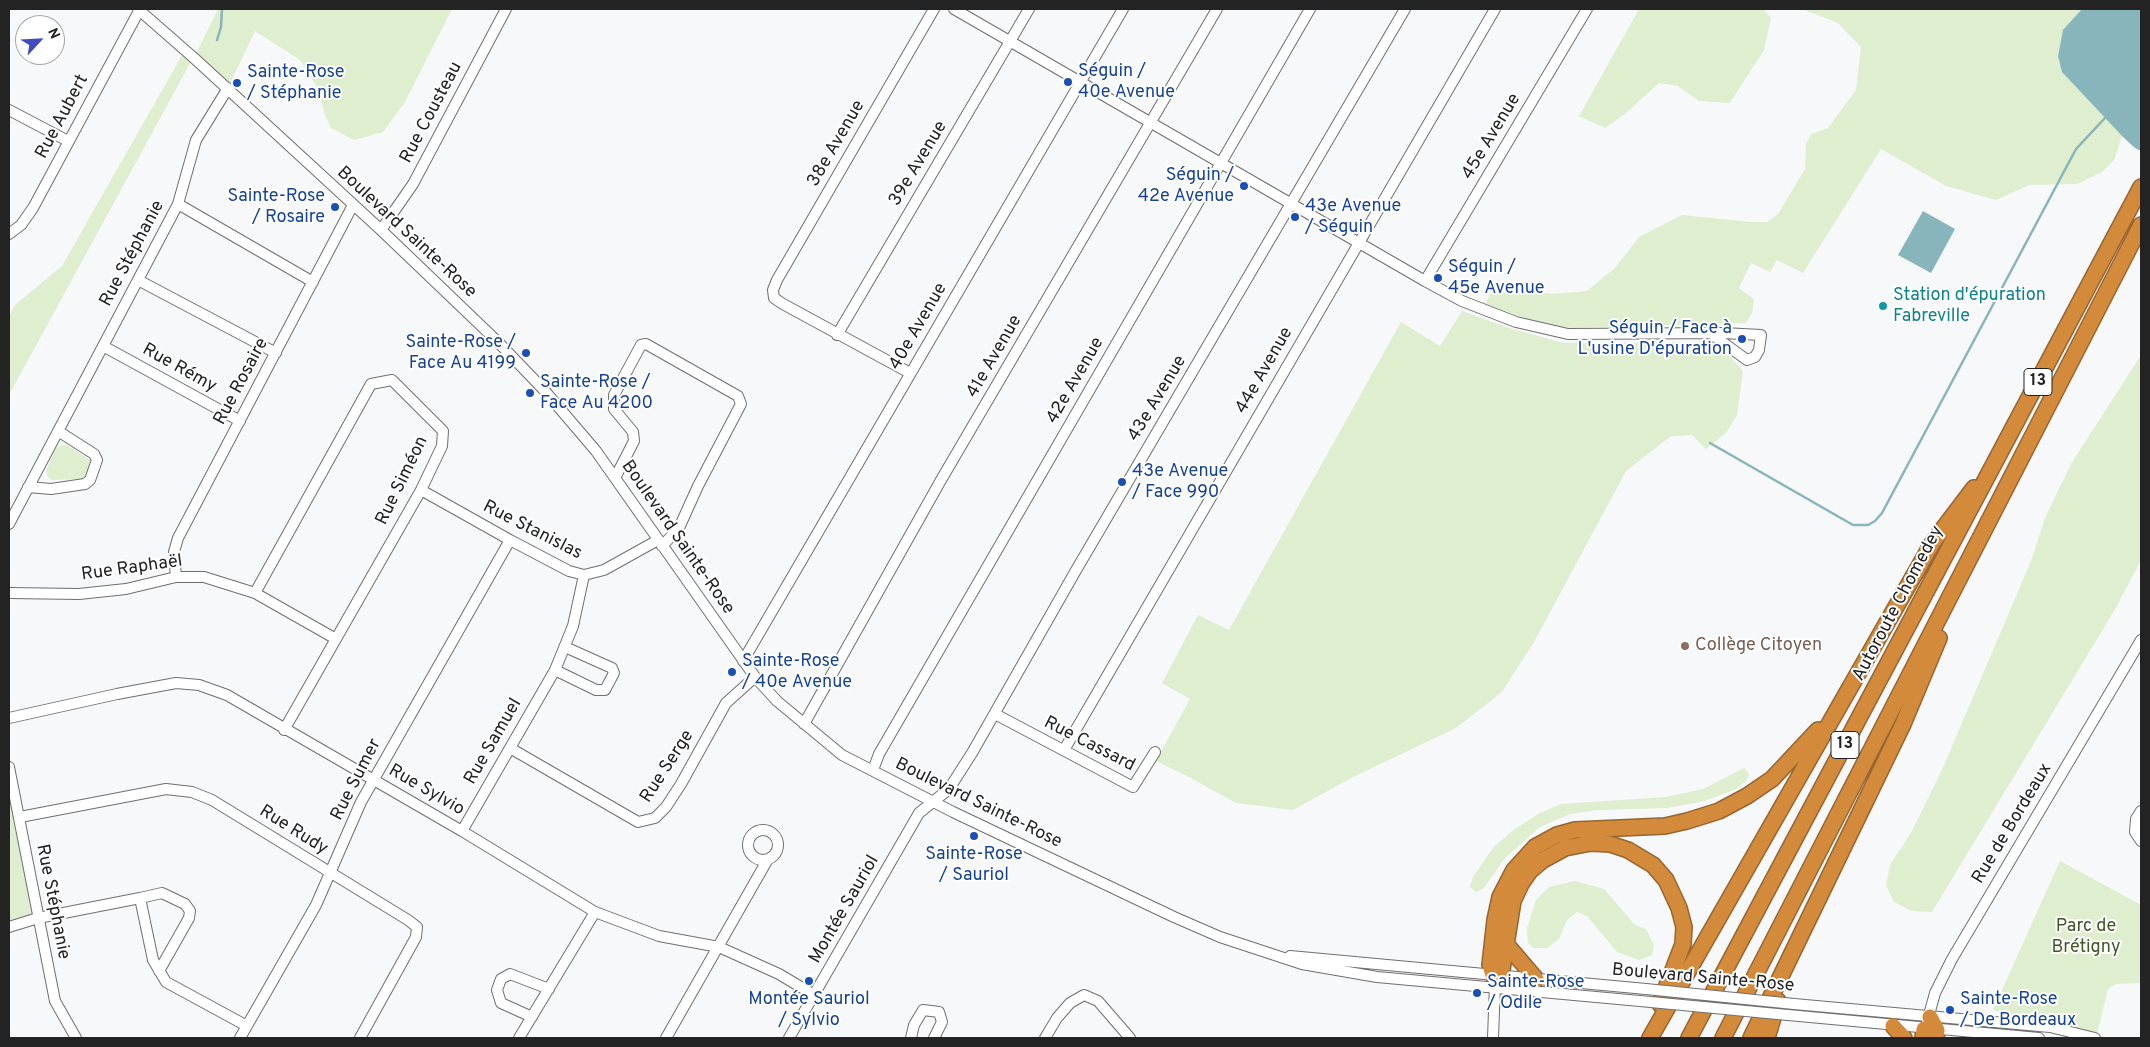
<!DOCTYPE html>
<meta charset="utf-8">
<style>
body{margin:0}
#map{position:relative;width:2150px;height:1047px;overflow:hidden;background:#f7f8f9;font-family:Overpass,sans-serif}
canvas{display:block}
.frame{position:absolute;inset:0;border:10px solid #232323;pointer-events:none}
.north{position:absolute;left:15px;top:15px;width:50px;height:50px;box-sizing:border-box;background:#fff;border:1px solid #a7a7a7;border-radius:50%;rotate:65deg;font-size:14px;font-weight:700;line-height:20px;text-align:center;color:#232323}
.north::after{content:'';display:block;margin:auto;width:18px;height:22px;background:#404bbf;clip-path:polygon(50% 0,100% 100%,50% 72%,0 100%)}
</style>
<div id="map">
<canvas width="2150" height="1047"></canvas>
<div class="frame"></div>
<div class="north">N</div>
</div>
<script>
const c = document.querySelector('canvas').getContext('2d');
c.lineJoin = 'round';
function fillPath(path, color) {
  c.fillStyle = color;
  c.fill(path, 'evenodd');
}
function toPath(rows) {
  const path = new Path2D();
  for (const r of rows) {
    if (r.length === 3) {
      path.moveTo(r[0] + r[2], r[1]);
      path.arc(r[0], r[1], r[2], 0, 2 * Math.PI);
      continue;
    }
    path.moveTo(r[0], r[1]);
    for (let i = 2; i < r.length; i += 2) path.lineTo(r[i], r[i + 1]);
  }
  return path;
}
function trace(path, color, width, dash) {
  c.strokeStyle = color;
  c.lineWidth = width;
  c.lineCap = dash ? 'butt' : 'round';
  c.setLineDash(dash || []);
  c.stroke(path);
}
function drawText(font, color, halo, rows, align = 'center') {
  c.font = font + ' Overpass,sans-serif';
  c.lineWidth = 4;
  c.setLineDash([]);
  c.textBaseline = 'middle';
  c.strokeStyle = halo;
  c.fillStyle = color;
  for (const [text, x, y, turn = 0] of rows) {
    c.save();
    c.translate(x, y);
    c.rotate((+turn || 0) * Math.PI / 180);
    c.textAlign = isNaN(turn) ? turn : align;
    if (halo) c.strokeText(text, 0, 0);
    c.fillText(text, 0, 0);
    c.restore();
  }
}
fillPath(toPath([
 [218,9,452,9,405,102,383,132,354,140,331,128,325,115,317,87,300,60,255,31,228,88,194,58],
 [1639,9,1763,9,1771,18,1764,50,1730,103,1699,101,1678,86,1659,83,1626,113,1605,128,1579,116],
 [1802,9,2082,9,2063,31,2058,56,2062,72,2122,136,2114,160,2102,172,2077,184,2029,185,1996,200,1946,186,1881,149,1803,273,1777,260,1770,272,1751,263,1739,288,1754,299,1752,313,1746,323,1569,328,1536,322,1485,304,1495,287,1552,294,1587,291,1615,268,1639,237,1682,215,1750,222,1767,222,1778,214,1805,169,1806,144,1811,134,1828,128,1856,90,1861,47,1838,23],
 [185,50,193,58,9,395,9,316,15,305,62,266],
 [1462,311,1509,328,1563,343,1717,342,1743,371,1737,415,1726,433,1706,449,1692,435,1671,436,1626,471,1534,642,1502,692,1456,728,1353,777,1293,810,1236,803,1187,776,1156,761,1190,699,1162,683,1198,615,1229,630,1401,322,1440,346],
 [2141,355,2141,560,2117,606,1932,912,1911,911,1894,902,1886,885,1890,865,1912,831,1942,770,2031,561,2045,518,2071,464],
 [61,445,67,445,90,460,87,474,81,479,52,480,48,477,46,471,56,448],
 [1744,768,1749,774,1747,780,1736,789,1705,801,1667,808,1598,810,1570,814,1540,827,1505,858,1484,888,1476,892,1470,887,1473,877,1493,848,1512,831,1540,813,1561,804,1666,797,1703,789],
 [9,769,38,918,9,927],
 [2060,861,2141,905,2141,983,2116,984,2108,989,2096,1038,1993,1010],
 [1575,881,1604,889,1635,925,1646,929,1654,945,1652,955,1639,960,1617,952,1587,916,1577,912,1567,920,1559,939,1547,948,1534,948,1528,943,1527,928,1536,900,1549,887]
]), '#deeece');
fillPath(toPath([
 [2082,9,2141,9,2141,151,2135,148,2122,136,2062,72,2058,56,2063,30],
 [1923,211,1955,229,1931,273,1898,255]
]), '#88b5bb');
trace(toPath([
 [217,40,221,27,222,9],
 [1710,443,1853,525,1868,525,1875,521,1882,513,2076,149,2105,118]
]), '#88b5bb', 2.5);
const minor = toPath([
 [138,9,194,58,381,230,498,342,544,390,596,451,755,677,777,701,842,755,953,812,1174,917,1220,937,1302,964,1377,977,1640,1001],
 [954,9,1425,281,1462,301,1516,322,1568,334,1723,333,1761,335,1759,350,1755,357,1747,360,1710,333],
 [9,110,68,141],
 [178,204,313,282],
 [381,230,413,184,506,9],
 [9,234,21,225,33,208,140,9],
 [138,280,276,353],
 [1425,281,1587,9],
 [837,335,1029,9],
 [103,346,240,421],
 [910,373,783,304,774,298,773,290,777,280,934,9],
 [615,478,634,441,633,432,614,409,614,395,641,345,646,344,738,396,741,404,698,486,679,528,662,546],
 [28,487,51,489,85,484,90,480,97,460,94,454,58,431],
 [421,490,510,540,569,571,584,575,604,570,658,540],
 [9,524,178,204,196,140,228,88],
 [176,577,174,552,178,538,353,205],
 [9,593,79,594,126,589,176,577,204,577,255,593,336,639],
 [255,593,371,384,392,380,443,431,442,446,421,490,284,730],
 [743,661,1123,9],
 [555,670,596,690,605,690,614,673,612,668,565,647],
 [995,714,1133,787,1155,752],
 [9,718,117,694,176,683,199,685,227,695,462,831,595,912,659,936,719,947,779,974,814,995],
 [804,724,941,480,1217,9],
 [510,748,638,822,655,818,666,807,681,784,726,703,755,677],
 [1064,750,1495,9],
 [9,767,55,1001,76,1038],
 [873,770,879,754,1310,9],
 [2141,811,2136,819,2135,832,2141,841],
 [20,817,166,789,192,792,212,800,408,920,417,927,416,937,360,1038],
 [763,845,15],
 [462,831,555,670,573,626,584,575],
 [140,898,162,893,185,904,190,911,189,918,159,971],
 [9,927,38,918,140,898,153,960,166,982,247,1026],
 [1290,956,1646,989],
 [1794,1004,2050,1027,2095,1038],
 [1788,1015,2039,1038],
 [532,1017,501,1003,497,990,501,979,510,974,549,989],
 [1927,1022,1935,993,1952,959,2141,640],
 [240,1038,316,905,361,802,510,540],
 [519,1038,595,912],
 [666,1038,768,859],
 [789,1038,919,813,949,789,972,753,1075,572,1405,9],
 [911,1038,914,1025,923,1010,939,1012,942,1022,934,1038],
 [1045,1038,1057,1018,1070,1003,1084,995,1098,1001,1130,1038],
 [1493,1038,1495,984]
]);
const highway = toPath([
 [1507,945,1536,979],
 [1493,975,1490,965,1495,920,1500,897,1514,870,1535,847,1557,835,1575,830,1665,826,1687,821,1719,811,1747,796,1772,779,1818,730],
 [1501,976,1513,901,1521,884,1530,871,1543,860,1565,848,1591,843,1610,844,1628,850,1653,865,1666,880,1679,908,1684,927,1683,944,1660,1004],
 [1930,1017,1937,1030,1936,1038],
 [1893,1026,1904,1038],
 [1650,1038,1933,542,1974,488],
 [1689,1038,2141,187],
 [1723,1038,2141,225],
 [1751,1038,1903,724,1939,638],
 [1767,1038,1778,1001],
 [1923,1038,1924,1029]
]);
trace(minor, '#6f6f70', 12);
trace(highway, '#956633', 18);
trace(minor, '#fff', 10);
trace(highway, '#d38a3b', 15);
const minorBridge = toPath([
 [1646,989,1794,1004],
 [1640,1001,1788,1015]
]);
trace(minorBridge, '#6f6f70', 12, []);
trace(minorBridge, '#fff', 10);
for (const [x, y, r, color] of [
 [1068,82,5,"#1a4fb4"],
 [237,83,5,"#1a4fb4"],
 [1244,186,5,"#1a4fb4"],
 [335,207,5,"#1a4fb4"],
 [1295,217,5,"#1a4fb4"],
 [1438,278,5,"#1a4fb4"],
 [1883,306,5,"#0f9aa8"],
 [1742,339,5,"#1a4fb4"],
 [526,353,5,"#1a4fb4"],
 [530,393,5,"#1a4fb4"],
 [1122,482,5,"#1a4fb4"],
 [1685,646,5,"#8d6e63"],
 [732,672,5,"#1a4fb4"],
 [974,836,5,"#1a4fb4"],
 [809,981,5,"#1a4fb4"],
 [1477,993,5,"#1a4fb4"],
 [1950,1010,5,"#1a4fb4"]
]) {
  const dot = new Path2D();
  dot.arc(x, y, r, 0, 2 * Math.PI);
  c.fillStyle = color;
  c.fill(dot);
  trace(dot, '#fff', 2);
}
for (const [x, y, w] of [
 [2038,382,28],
 [1845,745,28]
]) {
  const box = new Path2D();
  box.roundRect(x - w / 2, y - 13.5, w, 27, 4);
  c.fillStyle = '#fff';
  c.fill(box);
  trace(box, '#232323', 1);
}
drawText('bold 16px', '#232323', null, [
 ["13",2038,382],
 ["13",1845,745]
]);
drawText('18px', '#164399', '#fff', [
 ["Séguin /",1078,72],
 ["40e Avenue",1078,93],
 ["Sainte-Rose",247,73],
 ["/ Stéphanie",247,94],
 ["Séguin /",1234,176,"right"],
 ["42e Avenue",1234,197,"right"],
 ["Sainte-Rose",325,197,"right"],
 ["/ Rosaire",325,218,"right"],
 ["43e Avenue",1305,207],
 ["/ Séguin",1305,228],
 ["Séguin /",1448,268],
 ["45e Avenue",1448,289],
 ["Séguin / Face à",1732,329,"right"],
 ["L'usine D'épuration",1732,350,"right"],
 ["Sainte-Rose /",516,343,"right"],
 ["Face Au 4199",516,364,"right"],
 ["Sainte-Rose /",540,383],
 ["Face Au 4200",540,404],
 ["43e Avenue",1132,472],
 ["/ Face 990",1132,493],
 ["Sainte-Rose",742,662],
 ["/ 40e Avenue",742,683],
 ["Sainte-Rose",974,855,"center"],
 ["/ Sauriol",974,876,"center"],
 ["Sainte-Rose",1487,983],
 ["/ Odile",1487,1004],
 ["Montée Sauriol",809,1000,"center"],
 ["/ Sylvio",809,1021,"center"],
 ["Sainte-Rose",1960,1000],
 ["/ De Bordeaux",1960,1021]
], 'left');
drawText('18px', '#232323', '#fff', [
 ["Rue Cousteau",432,113,-62],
 ["Rue Aubert",63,117,-62],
 ["45e Avenue",1492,137,-59],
 ["38e Avenue",837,144,-60],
 ["39e Avenue",919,164,-59],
 ["Boulevard Sainte-Rose",406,233,43],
 ["Rue Stéphanie",133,254,-62],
 ["40e Avenue",919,327,-60],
 ["41e Avenue",995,357,-60],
 ["Rue Rémy",179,369,29],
 ["44e Avenue",1265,371,-60],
 ["42e Avenue",1076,381,-60],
 ["Rue Rosaire",242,382,-62],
 ["43e Avenue",1158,399,-59],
 ["Rue Siméon",403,481,-64],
 ["Rue Stanislas",532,531,27],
 ["Boulevard Sainte-Rose",677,538,55],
 ["Rue Raphaël",132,569,-8],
 ["Autoroute Chomedey",1899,604,-62],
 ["Rue Samuel",494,742,-60],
 ["Rue Cassard",1089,745,27],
 ["Rue Serge",668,767,-57],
 ["Rue Sumer",357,780,-63],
 ["Rue Sylvio",426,791,30],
 ["Boulevard Sainte-Rose",978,804,26],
 ["Rue de Bordeaux",2013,824,-59],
 ["Rue Rudy",293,831,32],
 ["Rue Stéphanie",52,902,79],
 ["Montée Sauriol",845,910,-60],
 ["Boulevard Sainte-Rose",1703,979,5]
]);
drawText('18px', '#0d838f', '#fff', [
 ["Station d'épuration",1893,296],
 ["Fabreville",1893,317]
], 'left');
drawText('18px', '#785e54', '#fff', [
 ["Collège Citoyen",1695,646]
], 'left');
drawText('18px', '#3f5625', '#fff', [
 ["Parc de",2086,927],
 ["Brétigny",2086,948]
]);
</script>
